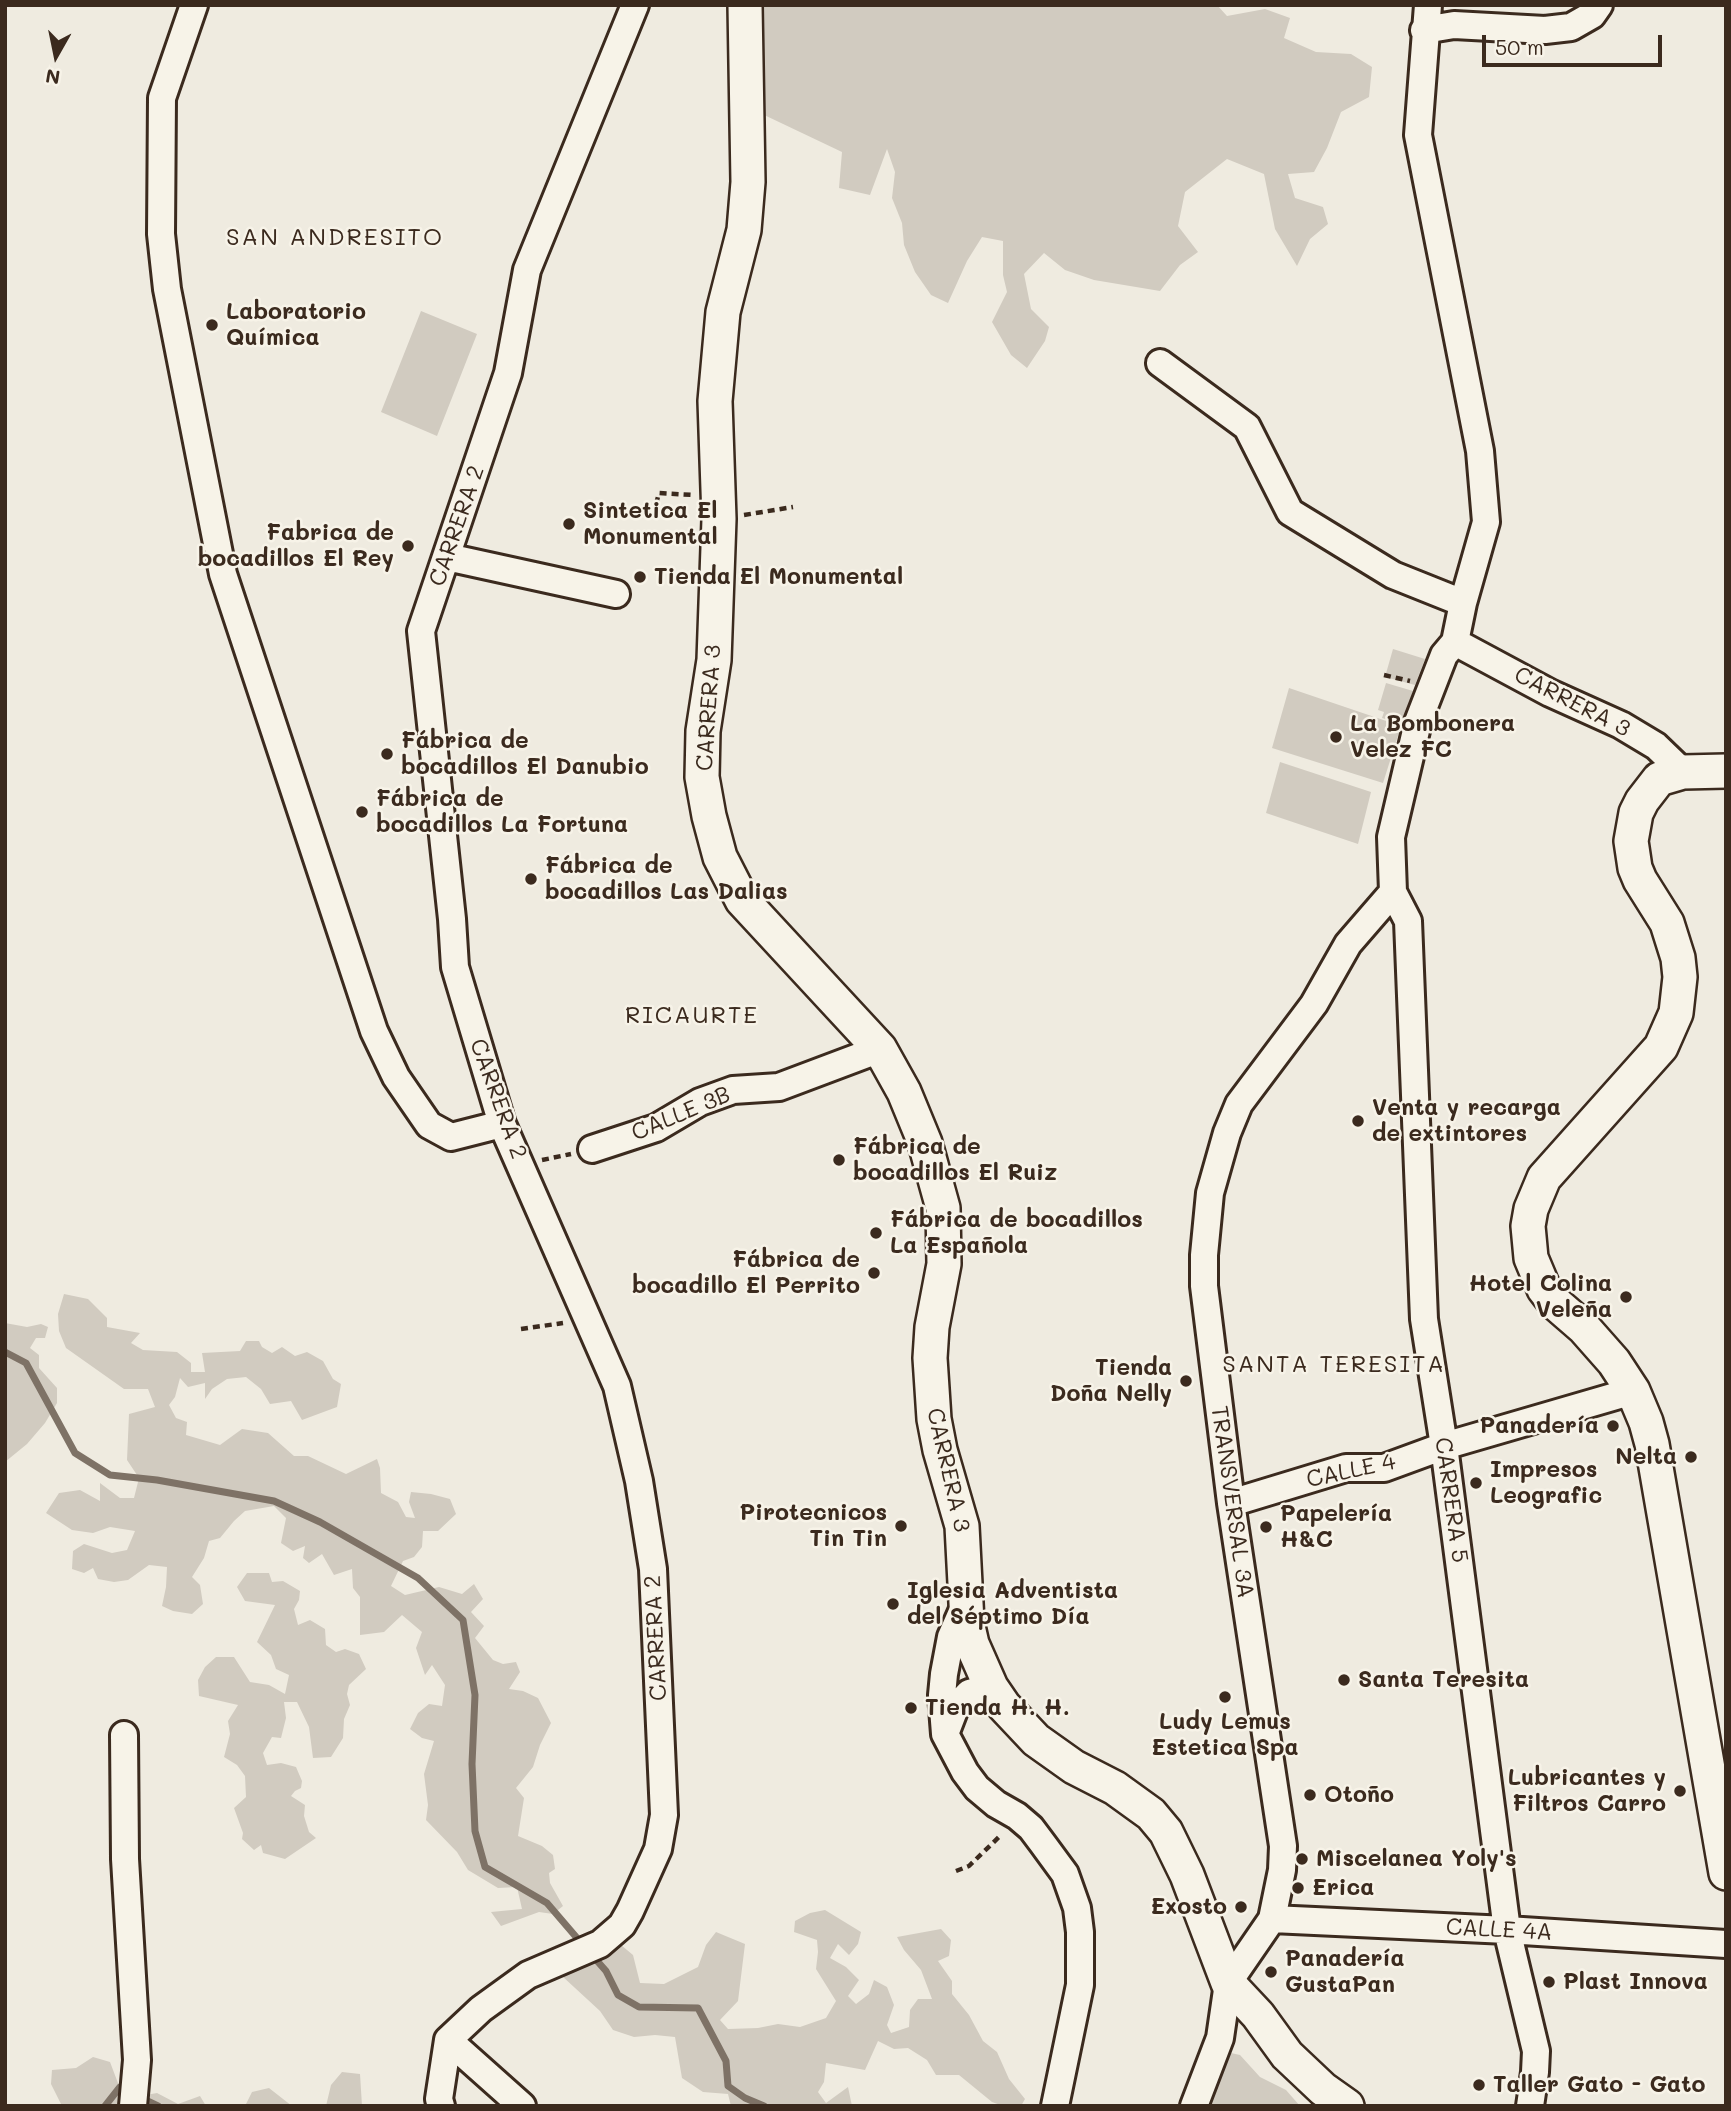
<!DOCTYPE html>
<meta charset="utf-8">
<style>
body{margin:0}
#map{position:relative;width:1731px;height:2111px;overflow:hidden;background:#efebe0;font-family:Mali,sans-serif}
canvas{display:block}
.frame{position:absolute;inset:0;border:7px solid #3b2a1e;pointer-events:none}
.north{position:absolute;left:21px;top:21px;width:70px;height:70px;-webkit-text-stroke:5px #f7f3e8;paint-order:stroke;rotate:189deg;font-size:19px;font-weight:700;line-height:28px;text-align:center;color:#3b2a1e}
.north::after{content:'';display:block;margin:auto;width:24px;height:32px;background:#3b2a1e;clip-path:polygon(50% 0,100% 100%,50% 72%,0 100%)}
.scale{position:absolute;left:1482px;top:35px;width:180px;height:32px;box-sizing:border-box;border:4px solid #3b2a1e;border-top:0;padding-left:9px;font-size:21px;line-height:24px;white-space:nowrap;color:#3b2a1e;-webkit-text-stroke:5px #f7f3e8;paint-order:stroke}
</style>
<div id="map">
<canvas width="1731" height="2111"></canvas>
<div class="frame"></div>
<div class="north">N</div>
<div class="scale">50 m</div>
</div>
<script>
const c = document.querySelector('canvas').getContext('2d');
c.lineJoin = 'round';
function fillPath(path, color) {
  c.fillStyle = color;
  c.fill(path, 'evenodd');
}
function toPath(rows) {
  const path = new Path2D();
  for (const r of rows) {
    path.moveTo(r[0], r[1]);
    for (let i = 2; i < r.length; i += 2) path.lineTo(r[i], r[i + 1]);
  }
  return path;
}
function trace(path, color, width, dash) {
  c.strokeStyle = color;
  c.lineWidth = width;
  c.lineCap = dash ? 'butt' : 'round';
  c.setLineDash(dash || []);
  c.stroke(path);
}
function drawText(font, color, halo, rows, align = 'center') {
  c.font = font + ' Mali,sans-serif';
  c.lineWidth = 5;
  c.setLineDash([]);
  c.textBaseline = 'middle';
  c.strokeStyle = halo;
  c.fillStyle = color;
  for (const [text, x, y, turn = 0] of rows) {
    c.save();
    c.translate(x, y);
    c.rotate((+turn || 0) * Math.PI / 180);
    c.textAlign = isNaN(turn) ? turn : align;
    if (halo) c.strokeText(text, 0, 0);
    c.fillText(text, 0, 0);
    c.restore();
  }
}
fillPath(toPath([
 [761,5,1217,5,1227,16,1265,9,1290,18,1284,38,1316,52,1351,54,1372,67,1369,97,1341,112,1327,148,1314,172,1288,174,1295,198,1323,207,1328,224,1310,239,1297,266,1275,229,1264,174,1227,159,1185,192,1178,226,1198,252,1180,265,1160,291,1094,280,1065,270,1044,253,1024,274,1031,309,1049,327,1045,341,1027,368,1011,355,992,322,1007,292,1003,275,1003,241,982,237,967,261,948,303,931,295,915,272,904,245,902,223,892,198,895,172,887,149,870,195,839,188,842,152,760,113,763,35],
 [421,311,477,334,437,436,381,412],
 [1393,649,1425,659,1415,685,1385,677],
 [1386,683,1413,691,1402,724,1382,718,1384,712,1378,710],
 [1289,688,1401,726,1383,783,1272,748],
 [1280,762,1371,792,1358,844,1266,813],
 [64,1294,88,1299,107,1318,107,1327,140,1333,131,1343,143,1350,177,1352,191,1363,191,1372,205,1372,202,1353,240,1351,246,1341,259,1341,262,1347,272,1353,282,1347,295,1356,307,1352,323,1361,333,1379,341,1384,337,1407,302,1420,291,1401,270,1404,261,1389,246,1377,227,1379,212,1389,205,1399,205,1383,188,1387,180,1378,175,1397,169,1405,176,1418,187,1422,186,1435,220,1445,242,1429,268,1433,294,1456,308,1456,346,1474,377,1459,380,1468,381,1493,398,1502,406,1517,415,1518,409,1502,411,1492,431,1494,450,1499,456,1514,438,1531,423,1531,422,1547,414,1557,403,1561,391,1586,405,1595,439,1587,462,1594,474,1584,483,1599,471,1612,484,1626,475,1638,493,1660,503,1664,516,1662,520,1672,509,1689,523,1691,538,1698,551,1723,540,1745,533,1767,516,1788,524,1798,518,1836,542,1846,553,1855,555,1869,549,1873,550,1883,563,1906,553,1914,539,1912,501,1926,491,1912,522,1909,517,1887,498,1888,468,1870,457,1852,426,1820,428,1805,424,1774,434,1741,422,1738,410,1729,418,1713,429,1704,442,1706,445,1685,432,1665,425,1675,416,1648,422,1632,402,1615,384,1632,360,1635,360,1597,353,1588,352,1569,334,1575,322,1554,309,1563,303,1558,305,1546,293,1551,281,1543,286,1518,274,1506,245,1511,234,1521,220,1538,209,1541,204,1558,192,1577,200,1585,203,1604,192,1614,173,1611,162,1606,166,1587,167,1567,149,1565,128,1580,114,1582,98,1579,93,1568,84,1573,72,1569,73,1551,84,1544,112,1553,127,1550,135,1531,110,1527,93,1533,72,1530,46,1513,59,1493,80,1490,100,1501,100,1483,120,1498,134,1498,139,1478,127,1460,129,1414,155,1407,148,1389,124,1389,66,1348,59,1331,58,1314],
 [5,1323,27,1327,41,1324,48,1327,45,1338,36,1338,30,1348,39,1355,39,1368,57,1388,57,1403,45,1423,27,1444,5,1462],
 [247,1573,269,1573,272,1582,283,1581,300,1591,299,1600,294,1609,298,1625,310,1620,325,1629,326,1645,336,1652,345,1649,359,1654,366,1669,349,1685,347,1694,350,1705,344,1719,343,1738,331,1757,313,1758,309,1727,297,1702,284,1702,286,1718,281,1738,272,1737,263,1753,267,1765,281,1763,296,1767,302,1781,301,1788,295,1791,291,1796,305,1805,304,1816,309,1832,316,1838,285,1859,263,1853,261,1845,254,1850,242,1839,243,1833,234,1808,246,1797,245,1776,237,1765,224,1757,230,1734,228,1721,238,1705,199,1696,198,1680,205,1667,216,1657,234,1657,250,1682,269,1685,285,1694,289,1675,276,1669,271,1655,257,1642,275,1605,245,1601,237,1587],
 [825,1910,861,1932,858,1944,849,1955,838,1944,830,1958,846,1967,859,1980,848,1996,856,2004,869,1994,874,1980,887,1987,894,2005,887,2025,891,2033,909,2027,910,2010,918,1999,932,1999,921,1970,904,1950,897,1937,941,1929,951,1940,949,1956,938,1961,952,1981,952,1994,969,2015,983,2041,997,2052,1009,2079,1025,2099,1021,2106,1003,2106,992,2102,959,2075,936,2075,927,2060,908,2048,894,2049,878,2041,865,2070,826,2063,824,2082,818,2092,826,2103,848,2087,852,2106,731,2106,728,2094,703,2092,682,2078,675,2037,655,2035,634,2037,613,2030,600,2011,562,1976,593,1955,606,1956,615,1940,633,1955,640,1983,664,1984,698,1967,706,1945,716,1932,745,1944,738,2001,720,2020,728,2029,758,2028,778,2024,800,2027,826,2018,836,2001,816,1969,818,1952,817,1940,794,1932,795,1921,810,1913],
 [1222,2051,1240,2055,1260,2077,1286,2090,1300,2106,1202,2106],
 [93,2057,110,2062,124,2099,157,2093,178,2104,200,2096,206,2106,62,2106,51,2084,52,2070,76,2068],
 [342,2072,360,2074,362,2106,326,2106,331,2085],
 [269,2088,292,2106,245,2106,252,2092]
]), '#d1cbc0');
trace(toPath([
 [5,1352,26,1363,75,1453,110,1475,157,1480,274,1501,320,1522,418,1578,463,1620,475,1695,472,1764,475,1831,485,1867,547,1903,583,1945],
 [591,1954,606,1971,618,1995,639,2007,698,2008,726,2061,728,2086,745,2098,764,2106],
 [139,2097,158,2106],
 [105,2106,120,2087,129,2091]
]), '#7e7266', 7);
const minor = toPath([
 [194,5,162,98,161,234,167,289,223,574,374,1031,396,1077,429,1125,451,1137,502,1124],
 [1428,5,1418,135,1480,451,1486,522,1463,603,1455,642,1444,655,1418,722,1391,837,1393,892,1408,921,1424,1319,1444,1446,1507,1930,1536,2051,1535,2072,1530,2106],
 [1424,30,1454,25,1545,30,1571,27,1592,15,1599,5],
 [1160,363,1247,427,1290,512,1393,575,1463,603],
 [447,557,616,594],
 [1455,642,1550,693,1621,725,1656,746,1683,772],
 [592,1149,656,1128,700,1102,733,1090,779,1087,880,1049],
 [1231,1503,1346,1468,1384,1468,1444,1446,1633,1391],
 [965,1605,951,1637,944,1674,942,1695,945,1734,965,1772,977,1788,996,1804,1017,1816,1031,1828,1043,1844,1065,1874,1077,1908,1080,1932,1080,1985,1055,2106],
 [945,1734,955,1708,969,1693,991,1687],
 [124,1735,125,1859,137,2060,133,2106],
 [1272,1919,1507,1930,1726,1944],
 [448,2040,522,2106],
 [441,2106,439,2099,448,2040,481,2009,528,1975,600,1944,622,1925,630,1911,658,1849,664,1815,653,1569,639,1481,617,1386,502,1124,455,967,452,919,421,631,508,373,527,270,635,5],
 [1194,2106,1220,2038,1228,1983,1272,1919,1282,1870,1283,1846,1231,1503,1204,1286,1204,1255,1210,1193,1227,1133,1239,1104,1314,1004,1348,944,1393,892]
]);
const major = toPath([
 [745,5,748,182,744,230,723,312,715,401,719,519,714,660,703,731,702,777,709,816,720,857,742,900,880,1049,904,1092,925,1143,943,1208,944,1264,932,1327,930,1358,934,1419,940,1450,962,1526,967,1622,972,1644,991,1687,1004,1706,1036,1740,1074,1767,1115,1788,1151,1814,1166,1832,1187,1875,1228,1983,1258,2015,1287,2055,1323,2089,1347,2106],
 [1726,771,1683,772,1659,779,1642,801,1636,813,1631,841,1635,868,1640,880,1667,923,1678,958,1680,977,1676,1013,1661,1047,1544,1178,1531,1209,1528,1226,1531,1258,1544,1289,1554,1302,1584,1328,1614,1362,1633,1391,1646,1422,1652,1444,1726,1873]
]);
trace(minor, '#3b2a1e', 32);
trace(major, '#3b2a1e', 38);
trace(toPath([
 [656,504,659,493,693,495],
 [744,515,793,507],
 [1384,675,1410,681],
 [542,1160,571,1154],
 [521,1329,563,1323],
 [956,1871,969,1866,1001,1835]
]), '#3b2a1e', 4.5, [7, 5]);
trace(minor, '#f7f3e8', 26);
trace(major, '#f7f3e8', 33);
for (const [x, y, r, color] of [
 [212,325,7,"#3b2a1e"],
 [569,524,7,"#3b2a1e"],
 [408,546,7,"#3b2a1e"],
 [640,577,7,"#3b2a1e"],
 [1336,737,7,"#3b2a1e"],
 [387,754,7,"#3b2a1e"],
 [362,812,7,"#3b2a1e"],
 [531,879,7,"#3b2a1e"],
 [1358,1121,7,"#3b2a1e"],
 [839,1160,7,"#3b2a1e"],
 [876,1233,7,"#3b2a1e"],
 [874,1273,7,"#3b2a1e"],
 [1626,1297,7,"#3b2a1e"],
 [1186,1381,7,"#3b2a1e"],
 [1613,1426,7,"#3b2a1e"],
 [1691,1457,7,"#3b2a1e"],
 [1476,1483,7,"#3b2a1e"],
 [901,1526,7,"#3b2a1e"],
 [1266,1527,7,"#3b2a1e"],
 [893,1604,7,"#3b2a1e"],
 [1344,1680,7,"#3b2a1e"],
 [1225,1697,7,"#3b2a1e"],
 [911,1708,7,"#3b2a1e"],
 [1680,1791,7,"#3b2a1e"],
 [1310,1795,7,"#3b2a1e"],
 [1302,1859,7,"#3b2a1e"],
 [1298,1888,7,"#3b2a1e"],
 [1241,1907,7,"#3b2a1e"],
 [1271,1972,7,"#3b2a1e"],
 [1549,1982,7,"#3b2a1e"],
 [1479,2085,7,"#3b2a1e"]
]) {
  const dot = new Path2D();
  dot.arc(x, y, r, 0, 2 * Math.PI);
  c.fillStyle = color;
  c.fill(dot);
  trace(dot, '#f7f3e8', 2.5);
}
drawText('bold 23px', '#3b2a1e', '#f7f3e8', [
 ["Laboratorio",226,312],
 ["Química",226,338],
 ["Sintetica El",583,511],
 ["Monumental",583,537],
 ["Fabrica de",394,533,"right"],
 ["bocadillos El Rey",394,559,"right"],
 ["Tienda El Monumental",654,577],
 ["La Bombonera",1350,724],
 ["Velez FC",1350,750],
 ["Fábrica de",401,741],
 ["bocadillos El Danubio",401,767],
 ["Fábrica de",376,799],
 ["bocadillos La Fortuna",376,825],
 ["Fábrica de",545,866],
 ["bocadillos Las Dalias",545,892],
 ["Venta y recarga",1372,1108],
 ["de extintores",1372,1134],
 ["Fábrica de",853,1147],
 ["bocadillos El Ruiz",853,1173],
 ["Fábrica de bocadillos",890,1220],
 ["La Española",890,1246],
 ["Fábrica de",860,1260,"right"],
 ["bocadillo El Perrito",860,1286,"right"],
 ["Hotel Colina",1612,1284,"right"],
 ["Veleña",1612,1310,"right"],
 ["Tienda",1172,1368,"right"],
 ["Doña Nelly",1172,1394,"right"],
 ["Panadería",1599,1426,"right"],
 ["Nelta",1677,1457,"right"],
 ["Impresos",1490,1470],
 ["Leografic",1490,1496],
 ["Pirotecnicos",887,1513,"right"],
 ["Tin Tin",887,1539,"right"],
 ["Papelería",1280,1514],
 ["H&C",1280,1540],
 ["Iglesia Adventista",907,1591],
 ["del Séptimo Día",907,1617],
 ["Santa Teresita",1358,1680],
 ["Tienda H. H.",925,1708],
 ["Ludy Lemus",1225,1722,"center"],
 ["Estetica Spa",1225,1748,"center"],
 ["Lubricantes y",1666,1778,"right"],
 ["Filtros Carro",1666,1804,"right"],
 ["Otoño",1324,1795],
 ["Miscelanea Yoly's",1316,1859],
 ["Erica",1312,1888],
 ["Exosto",1227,1907,"right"],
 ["Panadería",1285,1959],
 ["GustaPan",1285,1985],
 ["Plast Innova",1563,1982],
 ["Taller Gato - Gato",1493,2085]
], 'left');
drawText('23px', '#3b2a1e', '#f7f3e8', [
 ["CARRERA 2",457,526,-71],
 ["CARRERA 3",1572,702,27],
 ["CARRERA 3",709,708,-86],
 ["CARRERA 2",498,1099,70],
 ["CALLE 3B",681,1114,-23],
 ["CARRERA 3",948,1470,77],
 ["CALLE 4",1351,1471,-12],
 ["CARRERA 5",1451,1500,82],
 ["TRANSVERSAL 3A",1232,1502,82],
 ["CARRERA 2",656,1638,-93],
 ["CALLE 4A",1499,1930,3]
]);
c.letterSpacing = '2px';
drawText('24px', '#3b2a1e', '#f7f3e8', [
 ["SAN ANDRESITO",335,238],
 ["RICAURTE",692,1016],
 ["SANTA TERESITA",1334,1365]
]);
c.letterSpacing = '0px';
</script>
